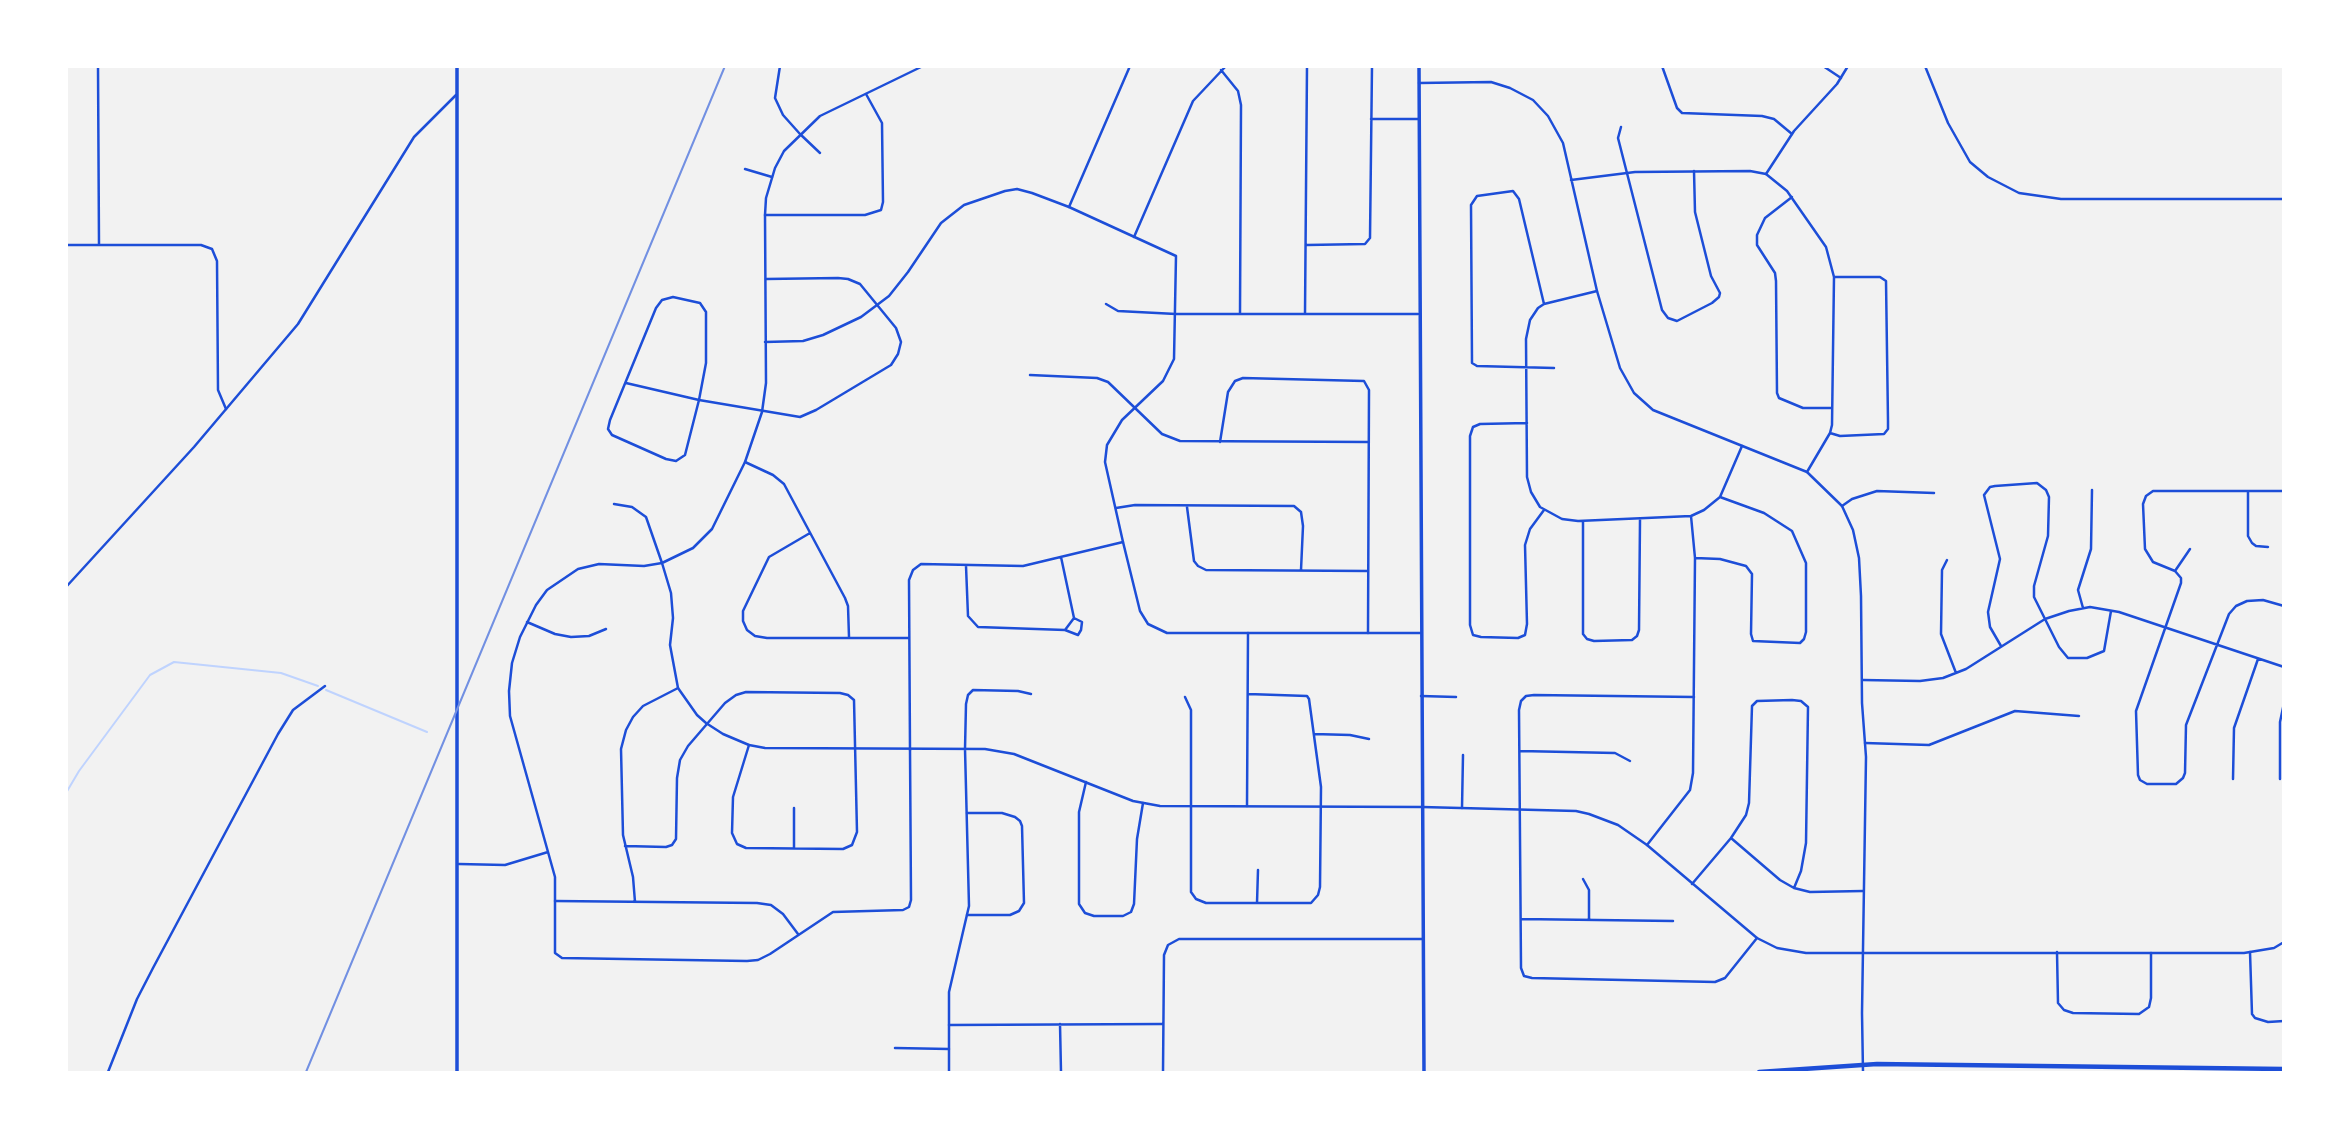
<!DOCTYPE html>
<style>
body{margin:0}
#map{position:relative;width:2350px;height:1139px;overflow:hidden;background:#f2f2f2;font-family:Overpass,sans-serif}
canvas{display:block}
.frame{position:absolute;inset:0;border:68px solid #fff;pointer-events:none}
</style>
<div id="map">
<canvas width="2350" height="1139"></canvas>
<div class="frame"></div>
</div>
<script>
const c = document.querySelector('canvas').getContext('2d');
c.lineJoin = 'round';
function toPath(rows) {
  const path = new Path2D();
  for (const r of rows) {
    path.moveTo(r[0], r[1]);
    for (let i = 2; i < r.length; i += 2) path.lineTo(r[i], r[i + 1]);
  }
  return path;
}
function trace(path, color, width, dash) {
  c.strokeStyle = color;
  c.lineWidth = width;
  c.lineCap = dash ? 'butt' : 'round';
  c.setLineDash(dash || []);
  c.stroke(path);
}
trace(toPath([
 [326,690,427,732],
 [66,793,79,771,150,675,174,662,281,673,318,686]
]), '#bfd3fe', 2);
trace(toPath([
 [98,66,99,245],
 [780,66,775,98,783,115,800,134,820,153],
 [1662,66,1677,108,1682,113,1762,116,1774,119,1792,134],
 [1823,66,1841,78],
 [1221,70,1238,91,1241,105,1240,313],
 [1371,119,1419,119],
 [1621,127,1618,138,1662,310,1668,318,1677,321,1712,303,1719,297,1720,293,1711,276,1695,212,1694,171],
 [745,169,772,177],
 [1766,174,1787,191,1826,247,1834,277,1832,425,1830,433,1807,472],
 [1792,197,1765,218,1757,235,1757,245,1775,273,1776,281,1777,393,1779,398,1803,408,1832,408],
 [1069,207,1130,66],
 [765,215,865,215,881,210,883,202,882,123,866,94],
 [1134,237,1193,101,1226,66],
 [66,245,201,245,212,249,217,261,218,390,226,409],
 [1307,245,1365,244,1370,238,1372,66],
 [1597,291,1544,304,1538,308,1530,320,1526,339,1527,477,1531,492,1540,507,1562,519,1578,521,1691,516,1704,510,1720,497,1742,446],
 [673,297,700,303,706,312,706,363,699,400,685,455,676,461,666,459,612,435,608,429,610,420,656,308,662,300,673,297],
 [1106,304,1118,311,1176,314,1418,314],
 [1544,304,1519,199,1513,191,1477,196,1471,205,1472,363,1477,366,1554,368],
 [1305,313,1307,66],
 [1030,375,1097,378,1108,382,1162,434,1180,441,1368,442],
 [626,383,699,400,800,417,816,410,891,365,898,354,901,342,896,328,860,284,848,279,838,278,766,279],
 [1527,423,1480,424,1473,427,1470,436,1470,625,1473,635,1481,637,1518,638,1525,635,1527,624,1525,545,1530,529,1544,510],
 [1830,433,1840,436,1884,434,1888,429,1888,421,1886,281,1880,277,1834,277],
 [1220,442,1228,392,1235,381,1243,378,1364,381,1369,390,1368,633],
 [745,462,773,475,784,484,845,598,848,606,849,637],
 [2248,491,2248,536,2252,543,2256,546,2268,547],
 [2284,491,2153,491,2146,496,2143,504,2145,549,2153,562,2175,571,2181,578,2181,583,2136,711,2138,775,2140,780,2147,784,2176,784,2183,778,2185,773,2186,725,2229,614,2236,606,2247,601,2263,600,2284,606],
 [614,504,632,507,646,517,662,563],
 [1842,506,1852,499,1877,491,1934,493],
 [1187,507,1194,561,1198,566,1206,570,1368,571],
 [1116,508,1135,505,1294,506,1301,512,1303,526,1301,570],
 [1583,521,1583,634,1587,639,1594,641,1632,640,1637,636,1639,630,1640,520],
 [810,533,769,557,743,611,743,621,747,630,755,636,767,638,909,638],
 [1695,558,1720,559,1746,566,1752,574,1751,634,1753,641,1800,643,1804,639,1806,632,1806,563,1792,531,1764,513,1720,497],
 [1947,560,1942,570,1941,634,1956,673],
 [966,566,968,616,978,627,1065,630,1074,618,1061,557],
 [2175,571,2190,549],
 [2083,608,2078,590,2091,549,2092,490],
 [527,622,555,634,571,637,589,636,606,629],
 [1065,630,1078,635,1081,630,1082,622,1074,618],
 [2001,646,1990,627,1988,612,2000,559,1984,495,1990,487,1995,486,2037,483,2046,490,2049,497,2048,536,2034,586,2034,597,2059,647,2068,658,2087,658,2104,651,2111,611],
 [1863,680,1920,681,1943,678,1966,669,2045,619,2069,611,2090,607,2119,612,2284,667],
 [1421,696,1456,697],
 [1185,697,1191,710,1191,892,1196,899,1206,903,1311,903,1318,895,1320,887,1321,787,1309,699,1307,696,1248,694],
 [1694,697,1534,695,1526,696,1521,701,1519,710,1521,968,1524,976,1532,978,1715,982,1725,978,1757,938],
 [1314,734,1350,735,1369,739],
 [1865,743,1929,745,2015,711,2079,716],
 [965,749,966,704,968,695,973,690,1018,691,1031,694],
 [910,750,909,580,913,570,921,564,1023,566,1123,542],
 [1520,751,1615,753,1630,761],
 [2233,779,2234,728,2258,659],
 [2280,779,2280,722,2284,703],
 [1086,782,1079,812,1079,904,1085,913,1094,916,1123,916,1131,912,1134,904,1137,839,1143,803],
 [1247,806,1248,633],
 [1462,808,1463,755],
 [967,813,1002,813,1015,817,1020,821,1022,826,1024,903,1019,911,1010,915,967,915],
 [1731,838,1780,880,1794,888,1810,892,1863,891],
 [1647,845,1690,790,1693,773,1695,558,1691,516],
 [625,846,666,847,672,845,676,839,677,778,680,760,688,746,725,703,736,695,746,692,840,693,848,695,854,700,857,832,852,845,843,849,746,848,737,844,732,833,733,797,749,745],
 [794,848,794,808],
 [1583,879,1589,890,1589,920],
 [1692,884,1731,838,1746,815,1749,803,1752,706,1757,701,1792,700,1801,701,1808,707,1806,843,1801,871,1794,888],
 [555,901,757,903,771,905,783,914,798,934],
 [635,902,633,877,623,835,621,749,626,730,633,717,643,706,678,688],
 [1257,903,1258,870],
 [1521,919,1673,921],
 [2057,952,2058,1003,2064,1010,2073,1013,2139,1014,2149,1007,2151,998,2151,953],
 [2250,952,2252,1014,2255,1018,2268,1022,2284,1021],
 [1060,1024,1061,1072],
 [949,1025,1162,1024],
 [895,1048,949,1049],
 [108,1072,137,999,153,968,278,734,293,710,325,686],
 [1163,1072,1164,955,1168,945,1179,939,1423,939]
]), '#1d4ed8', 2.5);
trace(toPath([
 [1925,66,1948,123,1970,162,1988,177,2019,193,2061,199,2284,199],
 [1419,83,1491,82,1510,88,1533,100,1548,116,1563,143,1597,291,1620,368,1634,393,1653,410,1807,472,1842,506,1853,530,1859,558,1861,596,1862,703,1866,757,1862,1013,1863,1072],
 [1571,180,1635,172,1750,171,1766,174,1794,131,1837,84,1848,66],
 [765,342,803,341,823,335,861,317,889,296,908,272,941,223,964,205,1005,191,1017,189,1032,193,1069,207,1176,256,1174,359,1163,381,1122,420,1107,445,1105,462,1123,542,1140,611,1148,624,1167,633,1421,633],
 [662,563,671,593,673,618,670,645,678,688,697,715,706,723,723,734,749,745,765,748,985,749,1014,754,1133,801,1160,806,1422,807,1576,811,1589,814,1618,825,1647,845,1757,938,1777,948,1806,953,2244,953,2274,948,2284,942],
 [66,587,194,447,298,324,414,137,456,95],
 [910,750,911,900,909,907,903,910,833,912,770,954,758,960,747,961,562,958,555,953,555,877,510,716,509,691,512,663,520,637,536,605,547,590,578,569,599,564,644,566,662,563,693,548,712,529,745,462,762,412,766,383,765,215,766,198,775,168,784,151,820,116,923,66],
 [459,864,505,865,548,852],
 [949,1072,949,992,969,906,965,749]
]), '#1d4ed8', 2.5);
trace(toPath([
 [1419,66,1424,1072],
 [457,1072,457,66]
]), '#1d4ed8', 3.5);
trace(toPath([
 [1759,1072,1877,1064,2284,1069]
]), '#1d4ed8', 4.5);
trace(toPath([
 [306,1072,725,66]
]), '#7290e2', 2);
</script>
